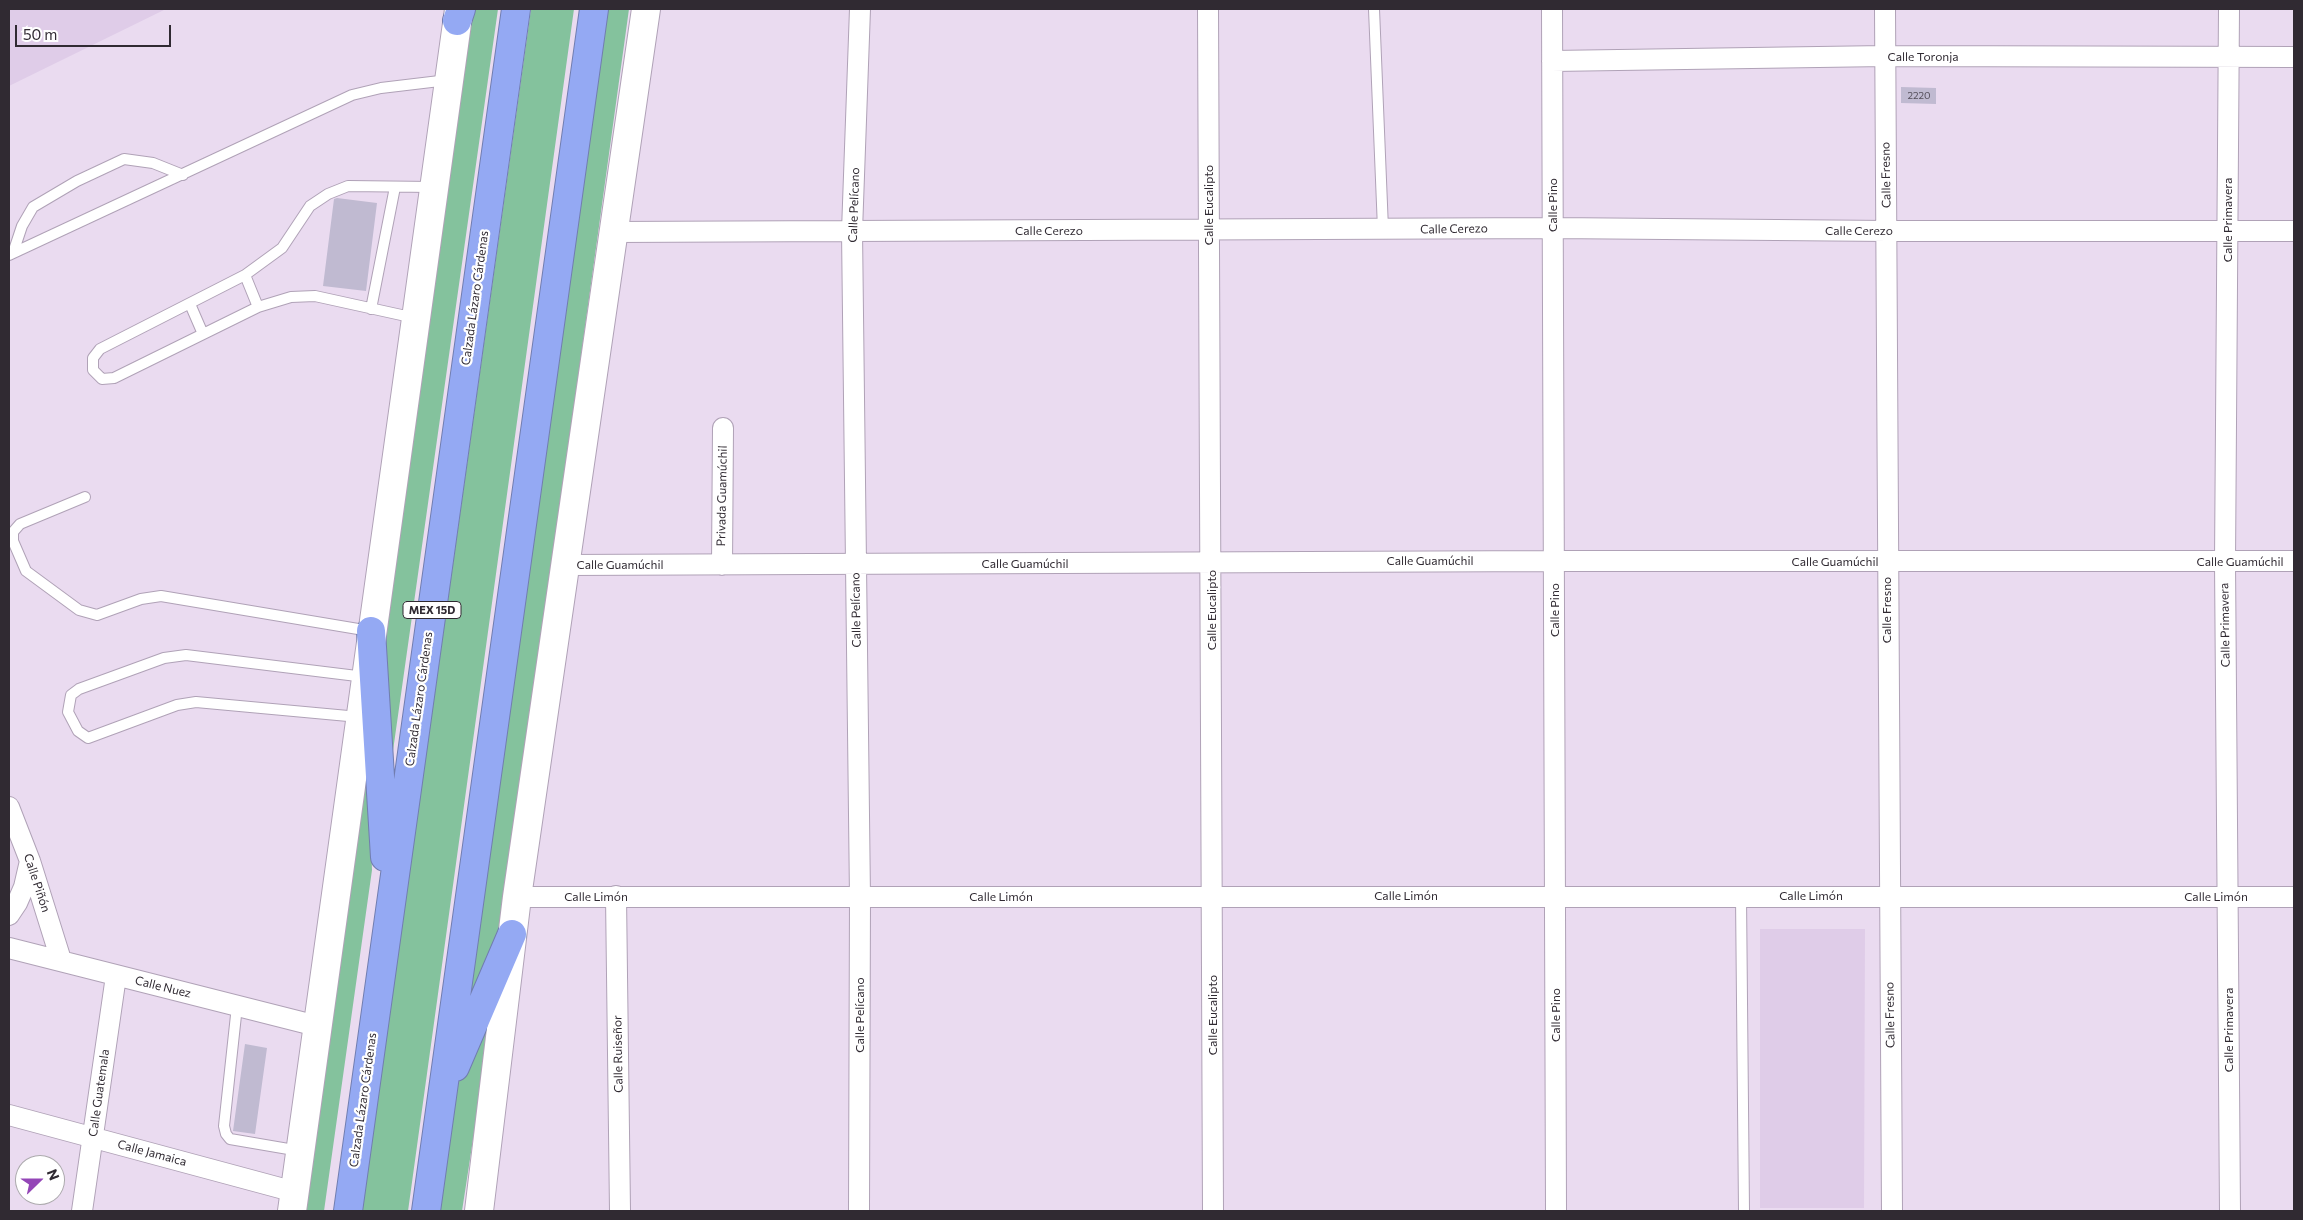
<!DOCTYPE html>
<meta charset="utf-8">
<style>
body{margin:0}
#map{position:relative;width:2303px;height:1220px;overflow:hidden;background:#eadbf0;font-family:Commissioner,sans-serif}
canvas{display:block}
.frame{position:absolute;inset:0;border:10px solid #302a32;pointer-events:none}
.north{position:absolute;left:15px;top:1155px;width:50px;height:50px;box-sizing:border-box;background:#fff;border:1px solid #acaaad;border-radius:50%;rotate:68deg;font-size:14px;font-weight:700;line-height:20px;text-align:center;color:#302a32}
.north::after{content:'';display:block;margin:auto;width:18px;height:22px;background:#9446b7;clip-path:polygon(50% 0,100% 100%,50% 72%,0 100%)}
.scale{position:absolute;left:15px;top:25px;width:156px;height:22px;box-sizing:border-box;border:2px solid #302a32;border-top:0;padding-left:6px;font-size:15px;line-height:18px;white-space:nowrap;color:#302a32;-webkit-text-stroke:4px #fff;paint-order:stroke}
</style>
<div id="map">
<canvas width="2303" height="1220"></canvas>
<div class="frame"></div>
<div class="north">N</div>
<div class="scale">50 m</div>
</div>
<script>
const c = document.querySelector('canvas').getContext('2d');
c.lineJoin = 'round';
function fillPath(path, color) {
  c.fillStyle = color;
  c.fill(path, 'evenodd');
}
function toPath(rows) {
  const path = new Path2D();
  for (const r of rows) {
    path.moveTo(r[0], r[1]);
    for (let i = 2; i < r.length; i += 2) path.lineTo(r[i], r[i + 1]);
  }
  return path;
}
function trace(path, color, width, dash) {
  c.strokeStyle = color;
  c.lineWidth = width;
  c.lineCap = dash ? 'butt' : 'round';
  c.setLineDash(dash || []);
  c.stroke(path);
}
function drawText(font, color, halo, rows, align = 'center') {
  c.font = font + ' Commissioner,sans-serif';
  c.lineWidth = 4.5;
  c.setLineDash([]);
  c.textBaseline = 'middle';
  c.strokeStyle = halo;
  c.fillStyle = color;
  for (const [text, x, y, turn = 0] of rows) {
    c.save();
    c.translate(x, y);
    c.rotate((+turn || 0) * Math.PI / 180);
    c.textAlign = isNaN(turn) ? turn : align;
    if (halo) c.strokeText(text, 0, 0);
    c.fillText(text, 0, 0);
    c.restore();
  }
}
fillPath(toPath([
 [9,9,166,9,9,86],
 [1760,929,1865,929,1864,1208,1760,1208]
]), '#dfcce8');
fillPath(toPath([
 [470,9,498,9,387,793,380,630],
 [531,9,574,9,408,1211,362,1211],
 [601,9,629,9,502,928,458,1025],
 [367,720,372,870,324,1211,300,1211],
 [494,1003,462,1211,434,1211,447,1107]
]), '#84c29d');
fillPath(toPath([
 [1901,87,1936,88,1936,104,1901,103],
 [337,198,377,203,366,291,323,286,334,199],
 [245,1044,267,1048,255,1134,233,1131]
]), '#c0bad1');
const service = toPath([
 [1374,9,1383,229],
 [13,253,22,226,33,207,77,181,124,159,153,163,183,175],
 [9,255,352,95,381,88,448,80],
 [245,275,258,307],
 [190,304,203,334],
 [371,309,395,187],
 [415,318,315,296,291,297,258,307,114,378,102,379,93,370,93,358,100,349,245,275,282,248,310,206,328,194,348,186,432,187],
 [85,497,20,524,13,532,13,541,26,571,79,610,97,615,141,599,161,596,370,631],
 [359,717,196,702,177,705,88,738,78,731,68,712,71,695,79,689,164,658,186,655,365,677],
 [1741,896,1744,1211],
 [237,1006,224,1126,226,1134,230,1139,300,1151]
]);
const minor = toPath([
 [1208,9,1213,1211],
 [1552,9,1556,1211],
 [1885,9,1892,1211],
 [2229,9,2225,562,2230,1211],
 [1552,61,1885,56,2294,57],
 [614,232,1554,228,1887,231,2294,231],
 [566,565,1555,561,2294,561],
 [722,565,723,428],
 [9,807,30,861,61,960],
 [616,896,620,1211],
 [517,897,2294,897],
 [9,915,17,903,24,887,30,861],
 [9,948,317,1026],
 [9,1115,295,1192],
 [82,1211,116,976],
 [859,1211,860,898,852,231,860,9]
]);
const secondary = toPath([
 [292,1211,459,9],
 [479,1211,517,897,646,9]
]);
const motorway = toPath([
 [457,21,461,9],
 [371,631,385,857],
 [455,1067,512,934],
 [348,1211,516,9],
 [426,1211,594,9]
]);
trace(service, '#b0a2b7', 12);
trace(minor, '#b0a2b7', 22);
trace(secondary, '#b0a2b7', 30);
trace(motorway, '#717daf', 30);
trace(service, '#fff', 10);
trace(minor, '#fff', 20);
trace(secondary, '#fff', 28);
trace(motorway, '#94a9f3', 28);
drawText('10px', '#544e5a', null, [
 ["2220",1919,96]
]);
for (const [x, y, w] of [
 [432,610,58]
]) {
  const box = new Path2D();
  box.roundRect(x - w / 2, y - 8.5, w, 17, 4);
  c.fillStyle = '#fff';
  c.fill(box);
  trace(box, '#302a32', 1);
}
drawText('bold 11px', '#302a32', null, [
 ["MEX 15D",432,610]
]);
drawText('12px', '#302a32', '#fff', [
 ["Calle Toronja",1923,57],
 ["Calle Fresno",1886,175,-91],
 ["Calle Pelícano",854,205,-88],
 ["Calle Eucalipto",1209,205,-90],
 ["Calle Pino",1553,205,-90],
 ["Calle Primavera",2228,220,-90],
 ["Calle Cerezo",1454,229,-1],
 ["Calle Cerezo",1049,231],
 ["Calle Cerezo",1859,231],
 ["Calzada Lázaro Cárdenas",475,298,-82],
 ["Privada Guamúchil",722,496,-89],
 ["Calle Guamúchil",1430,561],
 ["Calle Guamúchil",1835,562],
 ["Calle Guamúchil",2240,562],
 ["Calle Guamúchil",1025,564],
 ["Calle Guamúchil",620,565],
 ["Calle Pelícano",856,610,-91],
 ["Calle Eucalipto",1212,610,-90],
 ["Calle Pino",1555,610,-90],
 ["Calle Fresno",1887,610,-90],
 ["Calle Primavera",2225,625,-91],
 ["Calzada Lázaro Cárdenas",419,699,-82],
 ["Calle Piñón",37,883,72],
 ["Calle Limón",1406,896],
 ["Calle Limón",1811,896],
 ["Calle Limón",596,897],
 ["Calle Limón",1001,897],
 ["Calle Limón",2216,897],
 ["Calle Nuez",163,987,14],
 ["Calle Pelícano",860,1015,-90],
 ["Calle Eucalipto",1213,1015,-90],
 ["Calle Pino",1556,1015,-90],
 ["Calle Fresno",1890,1015,-91],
 ["Calle Primavera",2229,1030,-90],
 ["Calle Ruiseñor",618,1054,-91],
 ["Calle Guatemala",99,1093,-82],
 ["Calzada Lázaro Cárdenas",363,1100,-82],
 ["Calle Jamaica",152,1153,15]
]);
</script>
